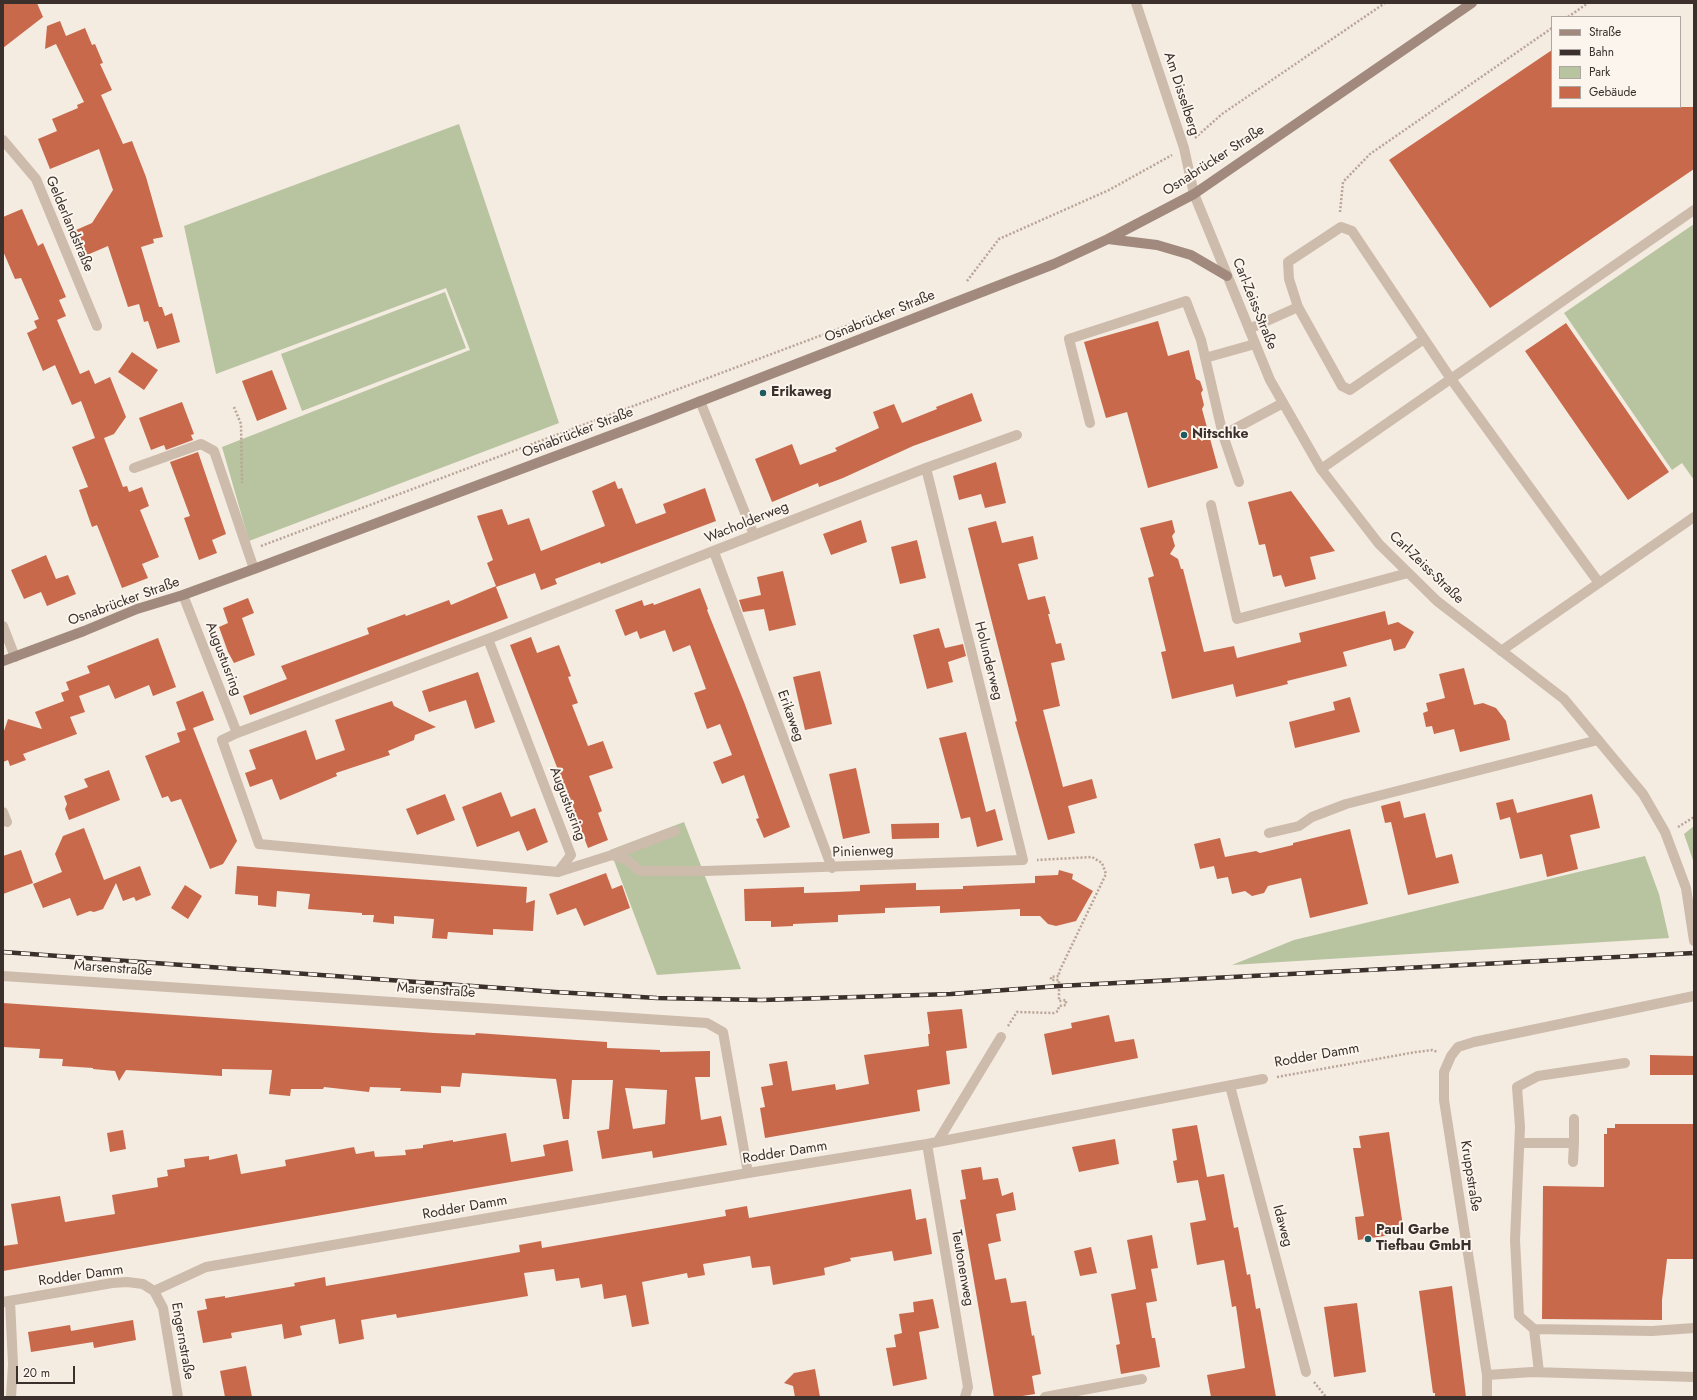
<!DOCTYPE html>
<meta charset="utf-8">
<style>
body{margin:0}
#map{position:relative;width:1697px;height:1400px;overflow:hidden;background:#f4ebe1;font-family:Jost,sans-serif}
canvas{display:block}
.frame{position:absolute;inset:0;border:4px solid #3b302b;pointer-events:none}
.legend{position:absolute;left:1551px;top:16px;width:130px;height:92px;box-sizing:border-box;background:#fbf5ee;border:1px solid #aea6a0;margin:0;padding:5px 7px;list-style:none;font-size:12px;color:#3b302b}
.legend li{display:flex;align-items:center;gap:8px;height:20px}
.legend b{width:20px;border:1px solid #aea6a0}
.scale{position:absolute;left:16px;top:1366px;width:59px;height:18px;box-sizing:border-box;border:2px solid #3b302b;border-top:0;padding-left:5px;font-size:12px;line-height:14px;white-space:nowrap;color:#3b302b;-webkit-text-stroke:3px #fbf5ee;paint-order:stroke}
</style>
<div id="map">
<canvas width="1697" height="1400"></canvas>
<div class="frame"></div>
<ul class="legend">
<li><b style="height:5px;background:#a18a7d"></b>Straße</li>
<li><b style="height:5px;background:#3b302b"></b>Bahn</li>
<li><b style="height:11px;background:#b8c4a0"></b>Park</li>
<li><b style="height:11px;background:#c8694b"></b>Gebäude</li>
</ul>
<div class="scale">20 m</div>
</div>
<script>
const c = document.querySelector('canvas').getContext('2d');
c.lineJoin = 'round';
function fillPath(path, color) {
  c.fillStyle = color;
  c.fill(path, 'evenodd');
}
function toPath(rows) {
  const path = new Path2D();
  for (const r of rows) {
    path.moveTo(r[0], r[1]);
    for (let i = 2; i < r.length; i += 2) path.lineTo(r[i], r[i + 1]);
  }
  return path;
}
function trace(path, color, width, dash) {
  c.strokeStyle = color;
  c.lineWidth = width;
  c.lineCap = dash ? 'butt' : 'round';
  c.setLineDash(dash || []);
  c.stroke(path);
}
function drawText(font, color, halo, rows, align = 'center') {
  c.font = font + ' Jost,sans-serif';
  c.lineWidth = 4;
  c.setLineDash([]);
  c.textBaseline = 'middle';
  c.strokeStyle = halo;
  c.fillStyle = color;
  for (const [text, x, y, turn = 0] of rows) {
    c.save();
    c.translate(x, y);
    c.rotate((+turn || 0) * Math.PI / 180);
    c.textAlign = isNaN(turn) ? turn : align;
    if (halo) c.strokeText(text, 0, 0);
    c.fillText(text, 0, 0);
    c.restore();
  }
}
fillPath(toPath([
 [459,124,559,423,249,541,222,447,470,350,446,288,216,374,184,226],
 [1694,224,1694,480,1682,463,1672,470,1564,313],
 [445,292,466,348,302,411,281,354],
 [684,822,741,969,657,975,610,850],
 [1694,826,1694,863,1684,834],
 [1645,856,1659,894,1669,938,1232,965,1294,940]
]), '#b8c4a0');
fillPath(toPath([
 [3,3,37,3,43,17,3,48],
 [60,21,66,36,85,28,92,45,95,44,103,63,100,64,112,90,101,95,123,144,132,141,146,177,163,237,153,239,154,243,141,247,159,307,162,307,165,316,172,313,180,342,157,349,148,321,144,322,139,304,128,307,108,246,87,255,76,230,92,223,113,190,99,149,50,169,38,139,57,131,52,119,78,108,77,105,84,102,56,44,45,49,47,26],
 [1552,50,1552,107,1694,107,1694,169,1490,308,1389,160],
 [22,209,38,246,43,243,66,297,59,300,66,316,57,320,80,374,89,370,95,384,110,377,126,417,114,434,104,438,123,487,127,486,129,492,142,487,149,506,140,510,159,557,142,564,148,578,122,588,97,525,92,527,79,490,88,487,72,447,95,438,81,401,72,405,55,365,43,371,27,333,37,328,34,321,39,319,21,278,15,279,3,251,3,217],
 [1158,321,1168,356,1189,350,1196,379,1200,381,1203,390,1201,393,1204,405,1202,409,1218,468,1148,488,1127,412,1106,418,1084,342],
 [1566,323,1669,472,1628,500,1525,351],
 [132,352,158,370,144,390,118,372],
 [272,370,287,409,257,421,242,381],
 [972,393,982,421,913,446,843,478,819,487,818,483,772,502,755,459,792,444,800,465,837,451,835,448,879,428,873,412,894,404,902,423,937,409,936,407],
 [182,402,194,434,191,435,193,440,166,450,164,445,151,450,139,418],
 [198,452,226,534,212,540,217,553,199,560,184,518,190,516,170,462],
 [996,462,1006,503,985,508,981,494,959,500,953,476],
 [615,481,618,489,622,488,636,524,666,513,663,504,705,488,716,521,601,564,600,562,555,579,557,584,541,590,535,573,496,587,508,618,250,715,243,696,287,679,281,666,369,634,367,628,405,614,406,616,449,600,451,605,496,586,487,563,493,560,477,516,502,509,508,525,529,518,541,551,605,526,592,491],
 [1291,491,1335,551,1310,557,1316,579,1285,587,1281,575,1273,577,1265,544,1259,545,1248,502],
 [861,520,867,542,831,555,823,534],
 [1172,520,1175,532,1172,536,1175,546,1170,554,1178,559,1181,569,1183,569,1204,652,1234,646,1237,658,1301,642,1299,633,1385,611,1388,625,1398,622,1414,632,1405,648,1394,651,1391,639,1343,652,1347,666,1287,681,1288,684,1236,697,1233,684,1172,699,1161,652,1166,651,1148,578,1154,576,1140,528],
 [996,521,1002,543,1033,536,1038,559,1018,564,1028,600,1045,596,1050,614,1048,614,1056,644,1061,643,1065,660,1051,663,1060,706,1043,710,1063,787,1092,779,1097,798,1068,806,1075,833,1048,840,1015,722,1017,721,968,528],
 [917,540,926,578,900,584,891,547],
 [46,555,56,579,68,575,76,594,47,606,41,592,24,599,11,570],
 [783,571,796,625,769,631,764,609,743,612,739,600,761,595,757,577],
 [700,588,708,609,707,610,744,702,790,827,764,838,756,819,759,818,744,775,722,784,713,762,732,755,720,724,707,729,694,693,706,689,690,645,673,652,665,630,640,639,637,631,625,636,615,610,642,600,644,606,653,603,654,605],
 [248,598,254,613,242,618,255,655,234,663,228,652,219,627,228,623,223,608],
 [939,628,945,648,963,644,966,656,948,662,953,682,927,689,913,635],
 [531,637,537,653,559,645,571,676,568,677,578,703,572,705,588,746,603,741,613,768,589,776,602,811,598,813,608,840,588,848,510,645],
 [158,638,176,687,153,696,149,685,115,699,109,685,79,696,85,712,70,717,77,734,23,754,26,760,10,766,8,760,3,762,3,734,8,719,42,729,35,712,64,701,61,693,69,690,66,682,90,673,87,666],
 [1464,668,1474,705,1483,703,1496,708,1506,721,1510,740,1460,752,1454,729,1434,734,1432,726,1426,727,1423,713,1428,711,1426,703,1445,698,1439,674],
 [820,671,832,724,805,730,793,677],
 [478,672,495,722,475,729,466,700,429,712,422,691],
 [203,691,214,720,193,728,237,841,223,864,210,869,181,799,171,802,168,796,162,798,145,756,180,742,177,733,186,730,176,702],
 [1350,697,1360,732,1295,748,1289,722,1335,710,1333,702],
 [392,701,394,706,436,727,415,735,414,740,388,751,390,755,336,773,337,776,280,800,272,779,250,787,245,773,256,769,249,750,306,730,316,760,345,750,335,720],
 [966,732,986,812,995,809,1003,840,977,847,970,817,961,819,939,738],
 [856,768,870,833,843,839,829,774],
 [109,770,120,800,69,820,65,809,67,804,64,796,88,787,84,779],
 [501,792,511,817,535,808,548,842,527,851,519,831,477,847,462,807],
 [445,794,455,820,417,835,406,809],
 [1592,794,1600,828,1570,835,1578,869,1547,877,1542,854,1520,859,1510,817,1500,820,1496,803,1513,799,1517,813],
 [1400,801,1404,818,1425,813,1436,858,1452,854,1459,883,1408,895,1391,822,1385,823,1381,806],
 [939,823,939,838,892,839,891,824],
 [84,828,104,880,140,866,151,895,136,901,134,897,123,901,116,883,103,909,94,912,90,911,77,916,70,898,43,908,33,884,62,872,55,854,63,836],
 [1350,829,1368,904,1310,918,1301,878,1268,886,1264,893,1252,896,1245,891,1232,894,1228,877,1217,879,1214,866,1200,869,1194,844,1220,838,1225,857,1256,851,1260,853,1293,845,1293,843],
 [21,850,33,883,3,894,3,856],
 [237,866,527,887,526,903,535,900,533,931,493,929,493,935,448,932,447,939,432,938,434,919,394,916,394,924,373,922,374,915,362,915,362,913,308,909,310,894,277,891,276,907,258,905,258,896,235,894],
 [1059,870,1073,874,1072,879,1093,891,1076,921,1056,926,1048,924,1040,916,1020,916,1020,909,940,913,940,906,885,908,885,913,838,915,838,922,793,924,793,926,771,927,771,921,745,921,744,889,804,887,804,893,837,892,860,891,860,885,916,883,916,890,963,889,963,886,1035,883,1035,876,1058,875],
 [606,873,612,889,622,885,630,908,584,926,576,908,557,915,549,894],
 [185,885,202,896,188,919,171,908],
 [3,1003,434,1033,475,1035,476,1033,577,1040,607,1042,607,1048,660,1050,660,1052,710,1051,710,1077,695,1077,701,1120,721,1116,727,1145,653,1158,652,1151,602,1159,597,1131,609,1129,613,1080,572,1080,569,1119,563,1119,556,1079,462,1073,460,1087,441,1086,441,1093,400,1091,401,1088,370,1087,369,1092,324,1087,323,1089,291,1089,290,1096,269,1094,272,1070,222,1069,222,1076,126,1070,119,1081,115,1071,93,1069,93,1068,62,1066,63,1059,39,1058,40,1049,3,1047],
 [625,1088,667,1090,665,1124,633,1129],
 [962,1009,967,1048,946,1051,950,1084,917,1090,920,1111,765,1138,760,1108,765,1107,761,1087,773,1085,769,1064,787,1061,792,1091,835,1084,836,1090,869,1084,864,1055,929,1046,928,1034,930,1034,927,1012],
 [1109,1015,1115,1042,1134,1039,1138,1058,1052,1075,1044,1034,1072,1028,1071,1023],
 [1650,1055,1694,1056,1694,1075,1650,1075],
 [1615,1124,1694,1124,1694,1259,1667,1259,1662,1300,1662,1320,1542,1319,1543,1186,1604,1187,1604,1134,1607,1134,1607,1128,1615,1128],
 [1197,1125,1207,1177,1224,1174,1234,1228,1238,1227,1247,1275,1250,1274,1256,1309,1260,1308,1276,1397,1211,1397,1207,1375,1245,1368,1236,1306,1232,1307,1224,1260,1197,1265,1190,1223,1206,1220,1198,1180,1177,1183,1173,1161,1177,1160,1172,1129],
 [123,1130,126,1149,110,1152,107,1133],
 [1389,1132,1404,1233,1358,1240,1355,1217,1364,1216,1353,1148,1361,1148,1359,1136],
 [506,1133,511,1162,545,1156,543,1145,568,1140,573,1171,3,1271,3,1246,18,1244,11,1204,60,1196,65,1222,115,1214,112,1195,158,1187,157,1178,168,1176,167,1170,185,1167,184,1159,209,1156,209,1160,237,1154,241,1174,286,1166,285,1160,354,1147,356,1154,374,1151,375,1157,406,1155,405,1150,423,1148,423,1145,453,1140,453,1142],
 [1115,1139,1119,1164,1079,1172,1072,1147],
 [981,1167,983,1180,998,1178,1002,1196,1013,1192,1016,1210,996,1214,1001,1241,988,1244,995,1280,1006,1278,1011,1303,1026,1301,1032,1336,1034,1335,1041,1374,1032,1376,1035,1394,1016,1397,994,1397,960,1200,966,1199,961,1170],
 [911,1189,916,1220,926,1218,932,1254,894,1261,892,1251,850,1258,851,1261,824,1268,825,1275,773,1285,770,1266,752,1268,750,1256,703,1264,705,1275,688,1278,687,1273,642,1282,649,1324,632,1327,626,1295,604,1299,602,1284,581,1288,579,1278,556,1281,554,1269,524,1273,528,1296,397,1318,396,1314,361,1320,364,1339,339,1344,335,1319,300,1326,302,1335,284,1339,282,1324,231,1333,232,1338,203,1343,197,1311,207,1309,205,1299,225,1296,225,1298,295,1286,294,1283,325,1277,326,1286,390,1275,520,1252,519,1245,541,1241,542,1248,726,1216,725,1210,747,1206,749,1218],
 [1152,1235,1158,1268,1151,1269,1157,1301,1146,1303,1152,1338,1155,1338,1160,1367,1121,1374,1116,1345,1120,1344,1111,1294,1136,1289,1127,1240],
 [1091,1247,1097,1273,1080,1276,1074,1251],
 [1452,1286,1466,1397,1435,1397,1435,1393,1433,1393,1419,1291],
 [933,1299,939,1328,919,1332,927,1379,893,1386,886,1348,896,1347,894,1335,902,1333,899,1314,914,1312,913,1302],
 [1357,1303,1366,1372,1334,1377,1324,1307],
 [133,1320,136,1340,94,1348,93,1342,31,1352,28,1332,70,1325,71,1331],
 [246,1366,252,1397,225,1397,220,1371],
 [815,1369,820,1397,795,1397,793,1386,784,1383,794,1373]
]), '#c8694b');
trace(toPath([
 [1568,17,1588,3],
 [1195,138,1222,114,1385,3],
 [1340,212,1343,182,1370,154,1552,28],
 [967,281,999,239,1109,190,1172,155],
 [234,407,241,424,242,483],
 [261,546,878,314],
 [1678,827,1694,817],
 [1008,1026,1017,1012,1054,1013,1058,1011,1059,1006,1066,1005,1066,1000,1059,1001,1059,980,1051,980,1051,977,1059,976,1059,972,1106,874,1102,863,1092,857,1037,860],
 [1277,1077,1416,1052,1432,1050,1438,1052],
 [1314,1382,1326,1397]
]), '#b9a596', 2.5, [2, 2]);
trace(toPath([
 [1298,307,1342,386,1350,390,1424,339],
 [1249,329,1298,307,1289,279,1288,262,1341,227,1352,231,1451,379,1599,583],
 [1205,358,1255,344],
 [1090,423,1069,339,1186,301,1201,340,1223,435],
 [134,468,201,444,214,451,254,569],
 [1321,469,1694,210],
 [1239,482,1223,435,1283,403],
 [1211,505,1237,619,1408,573],
 [1501,651,1694,517],
 [1269,833,1299,826,1312,817,1346,804,1598,740],
 [612,855,675,831],
 [558,872,612,855,627,860,640,871,705,871],
 [1520,1143,1574,1143,1574,1119],
 [1573,1162,1574,1143],
 [1534,1329,1652,1331,1694,1328],
 [1539,1372,1534,1329,1519,1316,1515,1240,1520,1127,1517,1087,1538,1076,1625,1063],
 [1487,1375,1532,1372,1694,1377],
 [1045,1397,1142,1379]
]), '#cdbbac', 10);
trace(toPath([
 [1136,3,1184,148,1194,194,1270,380,1321,469,1379,544,1437,601,1564,699,1643,794,1665,832,1686,888,1694,941],
 [3,140,36,179,97,326],
 [700,401,754,535],
 [714,552,832,868],
 [183,595,237,733,222,740,259,844,558,872,571,855,488,639],
 [3,626,15,657],
 [237,733,488,639,926,468,1017,435],
 [3,812,7,822],
 [705,871,1023,860,926,468],
 [3,976,707,1023,723,1032,748,1173],
 [1230,1086,1306,1372],
 [938,1141,1001,1037],
 [927,1144,968,1387,965,1397],
 [154,1291,206,1267,748,1173,927,1144,1263,1079],
 [10,1301,13,1364,11,1397],
 [3,1302,112,1283,127,1282,143,1284,154,1291,163,1308,178,1397],
 [1487,1397,1487,1375,1444,1100,1444,1072,1451,1056,1458,1047,1474,1042,1694,996]
]), '#cdbbac', 10);
trace(toPath([
 [1108,239,1157,245,1191,255,1227,276],
 [3,661,84,631,137,609,183,595,254,569,652,420,1054,264,1108,239,1194,194,1472,3]
]), '#a18a7d', 10);
const rail = toPath([
 [3,952,555,992,657,998,762,1000,951,994,1059,986,1694,953]
]);
trace(rail, '#3b302b', 4.5);
trace(rail, '#fbf5ee', 3, [9]);
for (const [x, y, r, color] of [
 [763,393,4,"#1f5a5e"],
 [1184,435,4,"#1f5a5e"],
 [1368,1239,4,"#1f5a5e"]
]) {
  const dot = new Path2D();
  dot.arc(x, y, r, 0, 2 * Math.PI);
  c.fillStyle = color;
  c.fill(dot);
  trace(dot, '#fbf5ee', 1.5);
}
drawText('14px', '#3b302b', '#fbf5ee', [
 ["Am Disselberg",1181,94,72],
 ["Osnabrücker Straße",1214,161,-33],
 ["Gelderlandstraße",69,224,67],
 ["Carl-Zeiss-Straße",1254,304,68],
 ["Osnabrücker Straße",880,317,-22],
 ["Osnabrücker Straße",578,433,-21],
 ["Wacholderweg",747,523,-22],
 ["Carl-Zeiss-Straße",1426,568,44],
 ["Osnabrücker Straße",124,602,-20],
 ["Augustusring",223,659,69],
 ["Holunderweg",988,661,76],
 ["Erikaweg",790,716,70],
 ["Augustusring",567,804,69],
 ["Pinienweg",863,852,-2],
 ["Marsenstraße",113,969,4],
 ["Marsenstraße",436,991,4],
 ["Rodder Damm",1317,1056,-10],
 ["Rodder Damm",785,1153,-9],
 ["Kruppstraße",1470,1176,81],
 ["Rodder Damm",465,1208,-10],
 ["Idaweg",1282,1226,75],
 ["Teutonenweg",962,1268,80],
 ["Rodder Damm",81,1276,-8],
 ["Engernstraße",182,1341,80]
]);
drawText('bold 14px', '#3b302b', '#fbf5ee', [
 ["Erikaweg",771,393],
 ["Nitschke",1192,435],
 ["Paul Garbe",1376,1231],
 ["Tiefbau GmbH",1376,1247]
], 'left');
</script>
